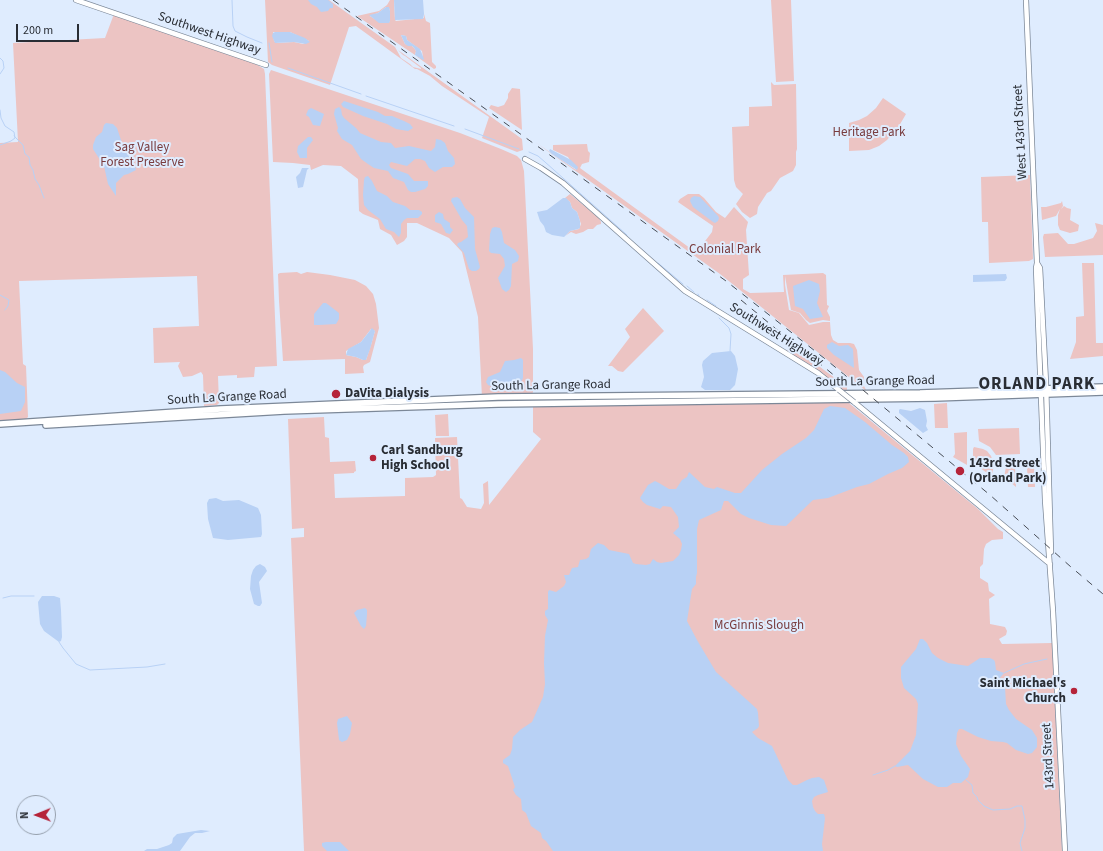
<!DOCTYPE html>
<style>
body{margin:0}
#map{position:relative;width:1103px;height:851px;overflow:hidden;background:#dfecfe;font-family:"Source Sans 3",sans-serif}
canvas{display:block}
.north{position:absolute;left:16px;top:795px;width:40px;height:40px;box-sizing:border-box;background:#dfecfe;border:1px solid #96a0ad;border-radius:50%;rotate:269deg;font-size:11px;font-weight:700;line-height:16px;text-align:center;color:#292d34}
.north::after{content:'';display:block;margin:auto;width:14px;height:18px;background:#b52339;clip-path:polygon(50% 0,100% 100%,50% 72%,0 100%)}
.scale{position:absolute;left:16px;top:24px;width:63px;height:18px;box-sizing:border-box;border:2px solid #292d34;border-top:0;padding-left:5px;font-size:12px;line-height:14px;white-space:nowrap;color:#292d34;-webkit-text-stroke:3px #dfecfe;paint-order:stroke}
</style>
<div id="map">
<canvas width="1103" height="851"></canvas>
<div class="north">N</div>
<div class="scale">200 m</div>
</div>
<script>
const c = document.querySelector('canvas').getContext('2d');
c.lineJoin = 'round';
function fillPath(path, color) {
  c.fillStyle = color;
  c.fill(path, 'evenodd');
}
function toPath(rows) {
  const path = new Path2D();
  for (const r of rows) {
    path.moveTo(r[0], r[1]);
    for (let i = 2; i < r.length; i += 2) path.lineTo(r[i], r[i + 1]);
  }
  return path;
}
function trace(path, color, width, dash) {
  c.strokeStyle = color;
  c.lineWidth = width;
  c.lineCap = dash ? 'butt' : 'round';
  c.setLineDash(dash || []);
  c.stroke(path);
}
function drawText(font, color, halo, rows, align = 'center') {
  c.font = font + ' "Source Sans 3",sans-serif';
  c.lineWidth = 4;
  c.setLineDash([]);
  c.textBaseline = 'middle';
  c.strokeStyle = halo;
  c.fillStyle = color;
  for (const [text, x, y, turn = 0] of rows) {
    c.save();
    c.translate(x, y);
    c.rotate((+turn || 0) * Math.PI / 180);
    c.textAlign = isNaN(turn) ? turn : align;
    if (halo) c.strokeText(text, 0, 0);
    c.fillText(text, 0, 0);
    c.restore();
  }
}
fillPath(toPath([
 [265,0,329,0,395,47,401,58,410,64,413,67,421,69,421,68,405,56,403,55,398,50,522,139,523,150,517,152,482,138,489,117,442,86,430,76,417,69,415,69,356,26,349,27,330,85,272,65,268,62],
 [273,32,290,32,309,41,303,44,294,42,276,43,274,41],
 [390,0,394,0,395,20,396,21,424,18,424,14,426,21,430,23,432,62,436,66,436,68,434,69,416,56,421,58,423,57,422,51,407,40,406,36,401,35,405,44,412,46,414,48,416,51,415,55,357,16,379,11,387,5],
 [386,7,389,8,390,11,390,21,388,23,381,23,370,16,378,13],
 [771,0,791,0,794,81,776,82],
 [114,14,256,64,264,69,265,74,277,366,255,367,254,377,237,378,237,375,218,376,219,403,217,405,204,406,203,375,201,372,192,376,183,377,178,366,180,362,154,363,153,328,199,326,197,276,19,281,23,364,26,366,28,417,26,419,0,423,0,143,18,142,13,43,105,38],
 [271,70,460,133,501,149,517,156,521,160,524,171,533,349,533,392,531,396,482,398,478,317,462,252,449,238,417,223,407,223,407,237,404,241,397,245,391,235,380,229,378,220,363,214,359,211,358,179,341,166,323,165,311,170,310,165,293,163,273,162,269,74],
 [771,82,774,85,796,84,797,149,796,152,796,165,793,171,780,178,771,191,767,193,758,207,757,214,750,218,742,212,736,204,743,194,736,187,734,180,732,127,749,126,749,107,772,106],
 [512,88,520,89,522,130,489,108,491,105,498,107,504,105,508,98,508,94],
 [883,98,906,114,899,126,887,140,879,146,869,150,849,151,849,123,859,120,867,116,876,108],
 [535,142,576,170,568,157,553,150,553,145,587,144,588,151,590,153,589,162,582,164,580,168,694,251,699,249,712,232,713,226,678,202,680,199,688,194,699,194,704,198,716,212,725,218,734,207,748,222,746,230,749,275,743,279,743,289,750,293,784,292,783,275,823,273,826,275,827,305,829,306,827,311,830,317,830,321,823,320,810,323,806,320,800,313,791,310,785,276,785,285,789,310,799,313,809,325,823,322,830,322,831,335,833,340,838,343,850,343,854,344,857,350,859,370,864,377,864,386,866,390,865,390,720,274],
 [1030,175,1033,259,1029,261,989,263,988,222,982,222,981,177],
 [570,194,599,218,601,222,601,224,597,225,593,229,588,229,583,232,576,234,571,232,565,236,570,231,579,229,581,224,577,212,572,208,570,202,565,198],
 [1062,201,1063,206,1061,209,1064,206,1067,208,1071,209,1070,220,1079,225,1078,231,1070,233,1060,230,1058,225,1058,215,1060,209,1056,216,1042,220,1041,207,1046,207,1061,203],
 [1095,223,1103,225,1103,255,1045,257,1043,237,1044,234,1058,233,1068,244,1074,244,1093,238,1097,231],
 [1082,263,1094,263,1096,343,1103,343,1103,356,1070,359,1076,342,1076,317,1084,316],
 [297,272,301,274,307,272,330,275,355,280,366,286,373,294,376,304,379,328,370,362,364,365,363,367,364,373,345,374,345,359,283,361,279,301,278,274,280,273],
 [371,329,375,331,371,345,366,360,363,360,356,357,346,355,346,351,361,342],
 [643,308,664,331,623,372,618,371,612,366,608,366,630,337,625,329],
 [793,347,847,387,847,390,842,390,787,353,788,349],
 [838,401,849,403,978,509,998,529,1003,532,1003,539,992,540,986,544,984,549,983,564,980,567,980,578,988,583,989,591,995,595,989,599,990,624,1005,627,1007,631,1006,635,999,639,1002,644,1052,643,1062,851,304,851,291,538,304,537,304,528,292,529,288,419,324,417,325,437,329,438,330,462,355,461,356,471,354,472,354,473,334,474,335,498,405,496,405,478,433,477,436,475,435,438,457,437,460,498,462,499,467,507,481,509,484,503,483,484,488,481,489,505,541,439,533,432,533,405],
 [947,403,948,428,935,428,934,404],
 [448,414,449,436,436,436,435,415],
 [1019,428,1020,454,996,455,990,447,979,441,978,429],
 [967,432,967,465,953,457,955,454,954,433],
 [974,447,983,449,987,451,991,456,994,464,992,475,990,475,973,463,973,449],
 [1034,466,1035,487,1028,487,1027,467],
 [1006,467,1015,467,1016,487,1004,477]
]), '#ecc4c3');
fillPath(toPath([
 [308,0,328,0,333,4,333,8,330,8,328,11,321,12,317,7,311,4],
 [394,0,423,0,424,14,423,19,395,20],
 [386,7,389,7,390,11,390,21,389,23,379,23,369,15,378,13],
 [275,32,290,32,305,38,310,42,306,44,294,42,275,43,272,36,273,33],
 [401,35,406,36,407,40,420,49,424,59,423,60,415,55,416,51,414,48,412,46,408,46,405,44],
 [344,101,378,112,385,116,392,116,404,121,410,124,413,128,408,131,396,129,387,124,363,116,343,107,341,104],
 [339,107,341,109,342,115,344,118,356,128,360,133,381,142,391,143,395,148,409,146,431,151,435,147,436,139,441,140,445,143,448,151,454,158,455,164,452,167,443,167,435,172,429,168,425,161,420,159,415,159,407,166,391,162,389,165,391,168,408,174,414,181,428,181,428,186,425,189,415,192,411,192,408,190,404,182,393,178,388,171,374,168,368,164,361,159,352,145,342,139,337,131,338,128,334,114,335,109],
 [311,108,324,114,320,126,313,125,309,117,306,115,308,110],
 [106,123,113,124,117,128,122,143,132,156,135,166,136,170,128,174,124,175,116,183,116,196,108,184,104,166,93,149,93,145,96,137,102,132,104,125],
 [308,137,311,137,313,140,307,148,307,158,300,158,297,152,298,146],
 [550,149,571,160,578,167,577,170,552,154,549,151],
 [302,168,309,168,307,170,303,187,298,188,296,177,300,173],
 [368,176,372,181,377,191,387,196,393,202,405,206,410,210,419,210,422,212,422,214,418,218,407,218,404,220,401,224,401,233,399,237,394,232,386,229,380,219,368,210,364,205,363,195,364,180,365,177],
 [694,196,700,197,718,216,719,218,718,221,715,223,713,222,693,207,690,201,691,198],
 [457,197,460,199,465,208,474,217,475,249,480,267,479,269,476,271,472,271,469,269,464,253,457,245,458,243,461,242,468,237,467,226,462,220,451,201,452,198],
 [563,198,566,198,570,202,572,208,577,212,580,221,580,228,578,229,570,231,564,237,552,235,546,232,544,226,540,221,537,212,547,210],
 [439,212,443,214,444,219,450,223,450,227,453,230,450,234,446,233,441,224,435,222,435,215],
 [495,227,500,228,502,232,504,243,515,250,519,256,518,261,512,264,511,286,509,290,506,292,502,289,498,278,505,266,504,259,500,254,491,253,489,251,490,234,492,228],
 [1006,274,1007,278,1005,281,973,282,973,275],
 [809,280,819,284,820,291,817,303,823,317,810,319,803,309,795,306,793,286],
 [323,303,326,303,339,313,339,319,336,324,319,325,314,325,314,314],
 [372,328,375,331,370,349,366,360,363,360,356,357,346,355,348,349,361,342],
 [832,342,839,346,848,345,853,349,854,368,834,355,827,348,827,345],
 [731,351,735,356,738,369,735,385,730,390,705,390,701,387,704,377,702,365,703,361,712,353],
 [521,358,523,360,523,378,521,382,516,385,503,384,493,387,488,385,486,382,488,377,500,372,505,361,514,360],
 [0,370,5,372,17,383,25,387,25,402,21,411,0,414],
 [830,406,845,408,865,422,892,445,904,453,908,457,909,462,902,468,888,474,869,484,857,487,828,498,813,500,786,526,771,525,749,518,741,514,728,501,724,501,721,510,699,520,697,529,697,573,696,577,696,584,692,589,687,621,697,640,716,672,757,709,758,713,759,726,758,728,752,732,758,738,772,746,788,780,793,785,797,785,807,780,812,778,819,777,824,780,828,792,818,795,814,797,812,801,813,807,815,811,818,814,824,814,825,818,822,844,823,851,553,851,546,841,542,838,541,833,531,826,526,813,522,810,521,799,516,795,513,790,515,787,508,766,503,763,503,760,510,755,512,749,513,737,520,730,532,722,543,697,545,684,544,663,545,636,548,620,545,615,545,611,548,609,548,592,549,590,556,592,564,586,566,582,564,575,569,575,572,568,578,567,580,560,586,559,589,557,591,549,598,543,604,545,609,550,629,554,633,563,636,564,646,565,650,564,653,559,657,562,661,563,673,561,679,555,681,550,682,544,680,539,673,533,679,527,678,517,671,507,663,506,660,509,647,505,643,502,640,498,648,485,655,481,659,483,669,489,676,489,682,480,687,477,689,472,705,487,714,489,717,487,735,493,741,493,762,470,782,454,806,438,814,430,824,409],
 [920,408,925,410,927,421,926,426,928,430,923,433,899,413,899,410,900,409,911,411],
 [216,498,223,501,239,500,258,508,261,515,262,534,261,537,228,540,213,538,208,519,207,503,209,499],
 [260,564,265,567,267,571,259,582,262,603,260,606,258,606,254,604,250,589,251,576,253,570,256,566],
 [42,596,54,596,60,598,61,610,62,637,61,641,59,642,44,631,40,624,38,602],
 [365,608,367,610,367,614,366,626,364,629,361,626,354,613,357,610],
 [920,639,923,639,927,643,932,653,938,658,948,663,968,666,980,658,990,658,994,660,995,662,996,670,1004,673,999,679,1005,687,1006,704,1009,710,1016,719,1032,730,1037,738,1037,747,1032,753,1028,754,1016,750,1007,743,1003,742,991,741,978,737,962,729,959,729,957,733,956,744,961,756,970,769,968,777,961,783,953,783,947,787,938,787,923,779,908,765,897,767,895,766,910,751,916,735,918,704,916,699,904,688,901,678,901,667,916,649],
 [347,716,352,723,350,734,347,740,342,742,339,740,337,723,338,719],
 [201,830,210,831,202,833,195,833,190,837,180,851,144,851,147,849,157,849,169,845,172,843,173,838,177,834],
 [326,842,340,842,349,851,327,851,322,846,322,843]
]), '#b8d1f5');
trace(toPath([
 [232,0,233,26,235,31,247,37,262,43],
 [269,43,272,62],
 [0,58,3,61,4,68,0,74],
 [288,68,361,94],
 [366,96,454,126],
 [0,110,1,118,5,126,14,132,15,138,11,141,0,145],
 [465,129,519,149],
 [14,136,23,145,25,154,29,157,30,165,33,170,35,179,39,185,44,198],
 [529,152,538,156,545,162,627,235],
 [658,263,683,284],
 [687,286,694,292],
 [698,294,699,296],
 [0,295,9,300,8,306,5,310],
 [707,300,716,306],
 [719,318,729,328,731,334,730,351],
 [3,598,11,596,34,596],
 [59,642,63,648,76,664,90,670,147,667,165,664],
 [1004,673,1024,664,1047,659],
 [873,775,888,770,895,766],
 [966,780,972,785,973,793,977,797,978,800,984,806,993,810,1010,809,1017,806,1022,806,1025,820,1025,828,1020,843,1022,851]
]), '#b8d1f5', 1);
const major = toPath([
 [76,0,266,65],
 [1026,0,1037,263,1040,268,1046,383,1051,552],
 [525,159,541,168,563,183,685,291,818,373,839,390],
 [1037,263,1036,268,1045,500,1053,611,1065,851],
 [854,402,1050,564]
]);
const highway = toPath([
 [0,424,221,409,498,397,920,393,1103,387],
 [46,425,284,411,498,404,935,398,1103,392]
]);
trace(major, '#7c8898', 6);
trace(highway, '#7c8898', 8);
trace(major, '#fff', 4.5);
trace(highway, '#fff', 5.5);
trace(toPath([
 [333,0,726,281,829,362,990,495,1071,567,1103,594],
 [741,300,787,338],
 [784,334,847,386]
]), '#474c55', 1, [7, 7]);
const majorBridge = toPath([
 [839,390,854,402]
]);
trace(majorBridge, '#7c8898', 6, []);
trace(majorBridge, '#fff', 4.5);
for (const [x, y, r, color] of [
 [336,394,5,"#b52339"],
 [373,458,4,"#b52339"],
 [960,471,5,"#b52339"],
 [1074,691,4,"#b52339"]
]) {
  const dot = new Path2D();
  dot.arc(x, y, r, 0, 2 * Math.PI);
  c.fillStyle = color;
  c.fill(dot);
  trace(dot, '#dfecfe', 1.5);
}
drawText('13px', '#292d34', '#dfecfe', [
 ["Southwest Highway",209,34,19],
 ["West 143rd Street",1021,132,-93],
 ["Southwest Highway",776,335,32],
 ["South La Grange Road",875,382,-1],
 ["South La Grange Road",551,386,-1],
 ["South La Grange Road",227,398,-3],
 ["143rd Street",1049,756,-93]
]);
drawText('13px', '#793b3d', '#dfecfe', [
 ["Heritage Park",869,133],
 ["Sag Valley",142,148],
 ["Forest Preserve",142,163],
 ["Colonial Park",725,250],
 ["McGinnis Slough",759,626]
]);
drawText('bold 13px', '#292d34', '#dfecfe', [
 ["DaVita Dialysis",345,394],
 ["Carl Sandburg",381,451],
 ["High School",381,466],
 ["143rd Street",969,464],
 ["(Orland Park)",969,479],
 ["Saint Michael's",1066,684,"right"],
 ["Church",1066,699,"right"]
], 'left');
c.letterSpacing = '1px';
drawText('bold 17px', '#292d34', '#dfecfe', [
 ["ORLAND PARK",1037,385]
]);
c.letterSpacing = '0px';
</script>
